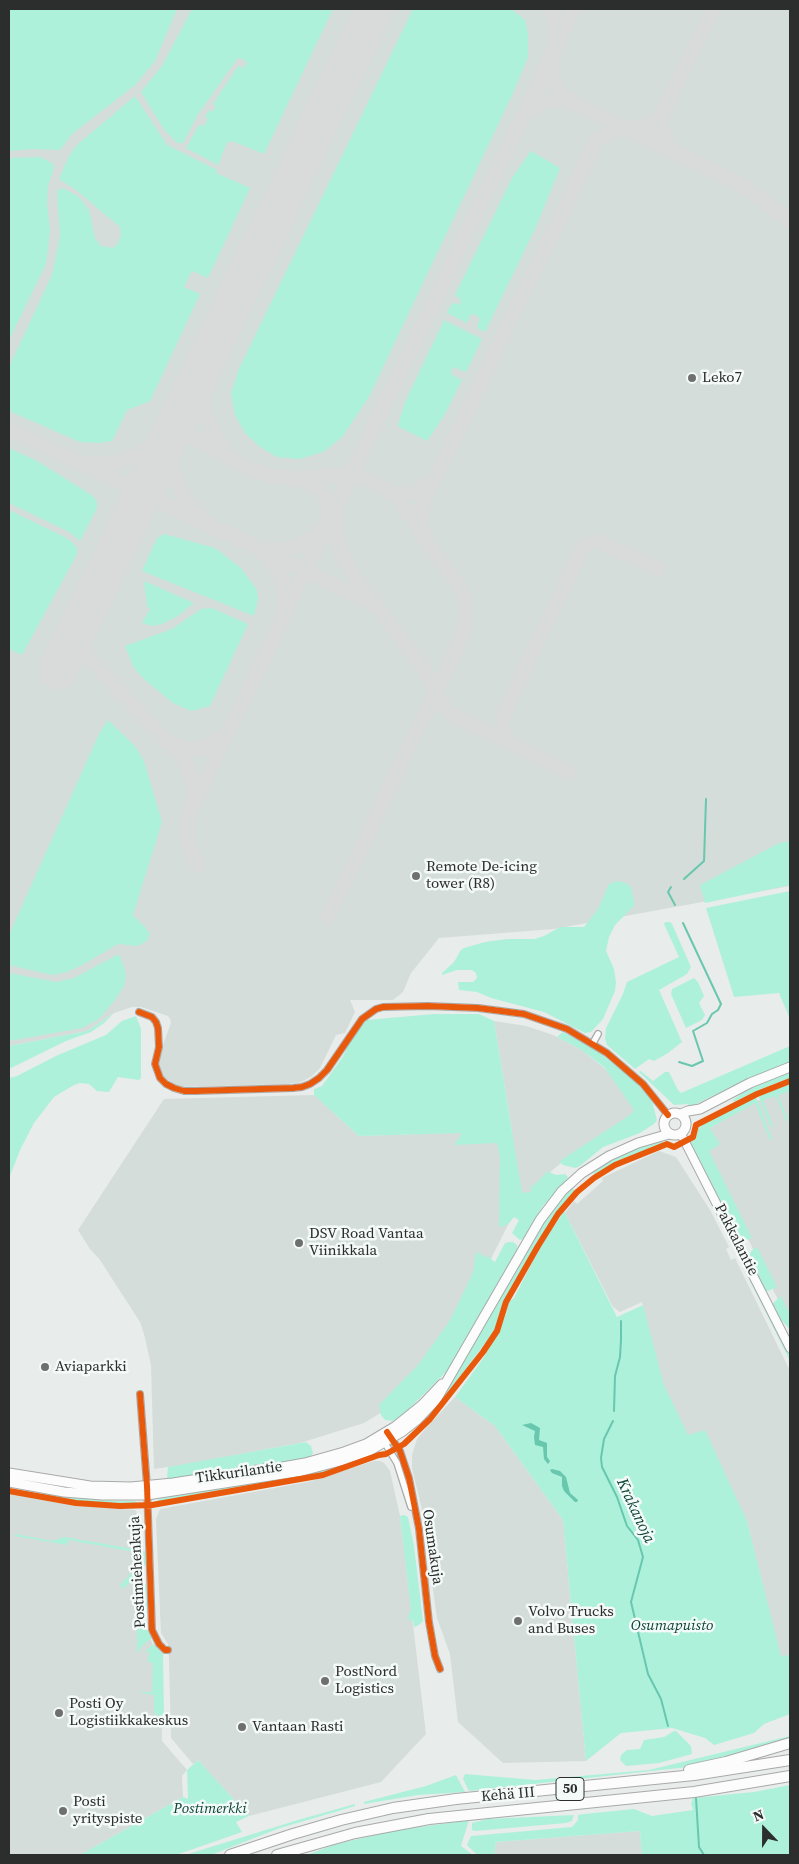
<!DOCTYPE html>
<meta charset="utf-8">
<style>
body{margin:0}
#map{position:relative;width:799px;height:1864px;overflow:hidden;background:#e8ecea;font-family:"Source Serif 4",serif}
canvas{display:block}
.frame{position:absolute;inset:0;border:10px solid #2c2e2d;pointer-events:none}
.north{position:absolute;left:739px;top:1804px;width:50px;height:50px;-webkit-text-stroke:4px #f4faf8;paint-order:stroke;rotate:338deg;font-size:14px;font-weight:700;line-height:20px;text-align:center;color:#2c2e2d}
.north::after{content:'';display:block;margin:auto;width:18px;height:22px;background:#2c2e2d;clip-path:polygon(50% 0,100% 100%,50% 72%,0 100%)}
</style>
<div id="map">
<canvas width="799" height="1864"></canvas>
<div class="frame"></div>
<div class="north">N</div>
</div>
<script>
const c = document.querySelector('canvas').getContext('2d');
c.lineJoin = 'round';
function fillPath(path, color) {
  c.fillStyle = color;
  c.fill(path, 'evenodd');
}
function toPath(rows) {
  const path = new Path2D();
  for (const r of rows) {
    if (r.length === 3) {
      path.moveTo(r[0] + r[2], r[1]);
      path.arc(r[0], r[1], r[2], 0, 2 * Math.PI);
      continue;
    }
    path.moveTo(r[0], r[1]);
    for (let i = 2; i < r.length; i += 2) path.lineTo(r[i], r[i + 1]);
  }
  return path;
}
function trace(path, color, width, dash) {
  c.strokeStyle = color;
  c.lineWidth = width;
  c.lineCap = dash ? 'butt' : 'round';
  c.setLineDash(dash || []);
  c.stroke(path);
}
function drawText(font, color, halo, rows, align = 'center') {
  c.font = font + ' "Source Serif 4",serif';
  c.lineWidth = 5;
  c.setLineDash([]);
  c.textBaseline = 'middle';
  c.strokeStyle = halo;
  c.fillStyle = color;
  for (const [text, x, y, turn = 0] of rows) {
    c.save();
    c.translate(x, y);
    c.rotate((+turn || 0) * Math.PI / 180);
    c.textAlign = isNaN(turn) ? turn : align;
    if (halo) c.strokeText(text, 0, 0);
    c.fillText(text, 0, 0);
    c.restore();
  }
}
fillPath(toPath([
 [9,9,790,9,790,886,554,929,439,938,411,973,403,992,393,1000,350,1000,355,1012,345,1033,336,1035,320,1068,312,1076,301,1082,288,1084,183,1087,172,1083,162,1075,159,1064,160,1053,171,1023,170,1019,168,1016,141,1007,132,1007,114,1013,87,1031,9,1046],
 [494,1021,526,1026,553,1035,582,1050,615,1077,641,1113,568,1157,548,1174,509,1223,461,1318,389,1408,364,1423,300,1443,175,1466,154,1469,151,1365,144,1334,140,1322,100,1260,90,1249,78,1230,164,1099,314,1095,359,1136,512,1131],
 [790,1087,790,1324,701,1143,710,1128,775,1091],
 [659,1151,676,1157,710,1210,729,1247,726,1249,731,1260,735,1258,790,1371,790,1655,781,1657,747,1521,675,1445,642,1302,620,1312,613,1307,565,1213,574,1201,577,1204,603,1181,602,1178],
 [455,1397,495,1426,563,1520,586,1761,503,1763,458,1722,450,1654,437,1618,421,1505,412,1468,412,1455,417,1439,427,1427],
 [374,1461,380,1461,384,1463,390,1471,400,1516,426,1734,381,1782,249,1816,198,1760,193,1764,171,1738,169,1659,168,1644,161,1633,156,1519,160,1509,308,1482],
 [9,1493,75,1505,135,1510,142,1522,144,1609,140,1612,140,1625,145,1628,160,1659,162,1741,187,1770,182,1776,183,1797,80,1855,9,1855],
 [640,1831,642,1855,494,1855,496,1842]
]), '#d4ddd9');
fillPath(toPath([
 [9,9,177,9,155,61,135,85,72,134,60,150,34,149,9,151],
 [192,9,333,9,264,154,232,141,227,143,218,165,186,148,199,125,204,126,208,119,205,117,209,110,212,112,216,107,213,104,238,66,244,68,247,62,240,58,237,59,197,116,183,143,177,143,163,128,141,92,162,66],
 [413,9,511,9,525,20,528,34,528,57,513,93,369,397,343,436,325,451,300,459,277,457,260,447,245,433,235,415,231,394,238,371],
 [135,96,167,145,217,170,216,173,250,188,208,278,192,271,184,287,200,294,150,401,127,410,112,441,99,443,80,442,9,411,9,367,52,275,60,236,57,191,63,188,79,197,89,210,95,238,101,246,113,248,118,243,121,236,120,227,76,190,59,179,69,156,77,145],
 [531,151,560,168,536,227,485,332,477,328,480,318,473,314,471,314,467,323,447,313,452,303,461,304,460,299,455,295,513,176],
 [40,157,52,163,54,167,48,186,47,203,50,231,46,264,9,340,9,158],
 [444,320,482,339,466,372,453,367,451,374,462,380,445,414,427,441,399,427,398,425,405,402],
 [9,448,37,461,93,496,97,502,97,508,80,541,69,532,9,503],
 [9,510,65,537,73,543,77,548,77,554,22,655,9,649],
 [164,534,215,548,241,568,257,590,258,599,254,616,142,571,157,538],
 [144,581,194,603,178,616,162,624,152,626,142,623,150,609,147,606],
 [212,608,248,624,210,706,191,711,173,703,145,680,134,668,125,646,172,629,201,609],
 [108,720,135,746,144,761,162,822,133,915,145,927,150,934,147,941,138,946,118,944,82,965,67,972,52,975,9,965,9,935,99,734],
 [790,841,790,885,705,903,700,885,779,843],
 [617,881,626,883,631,887,634,900,634,906,615,925,609,937,606,951,614,969,616,982,615,991,603,1019,591,1032,585,1033,544,1012,491,998,477,992,459,990,458,982,473,982,477,978,476,973,472,970,457,970,442,975,442,973,454,962,461,950,464,948,485,942,507,939,534,939,544,936,560,927,584,927,598,909,609,884],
 [790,891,790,1019,779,993,734,997,706,908],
 [665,922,670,922,672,924,691,967,687,974,659,990,682,1042,668,1053,654,1061,649,1059,635,1069,607,1045,605,1039,606,1028,623,994,627,982,679,957,664,924],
 [117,955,120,956,124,967,126,976,124,986,115,1000,99,1019,82,1028,9,1041,9,973,56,982,74,978],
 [694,978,698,982,704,996,699,1003,705,1015,702,1020,686,1028,671,994,672,989],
 [114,1013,104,1023,91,1032,66,1041,9,1069,9,1046,87,1031],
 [434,1014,479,1014,494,1021,522,1193,531,1192,531,1184,533,1186,547,1172,545,1170,556,1175,565,1174,568,1177,566,1181,543,1206,523,1239,520,1240,512,1233,519,1220,514,1217,509,1223,502,1227,499,1226,500,1156,497,1143,454,1145,462,1133,359,1136,314,1095,314,1089,322,1086,342,1058,356,1031,367,1020],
 [136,1016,141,1029,141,1078,139,1080,118,1077,109,1092,97,1091,89,1084,80,1083,74,1085,54,1097,34,1123,21,1148,9,1178,9,1078,17,1076,58,1055,106,1035,122,1021],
 [563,1032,596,1050,635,1081,652,1101,657,1120,654,1124,640,1133,603,1147,580,1166,575,1168,563,1165,560,1162,561,1160,630,1115,634,1110,605,1068,582,1050,557,1037],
 [790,1046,790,1063,752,1077,690,1107,688,1104,674,1105,639,1072,641,1071,653,1081,665,1072,669,1072,678,1090,681,1093],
 [790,1071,790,1079,776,1083,738,1100,734,1102,733,1100,750,1087],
 [790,1083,790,1091,778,1095,788,1120,786,1121,776,1096,763,1100,773,1126,771,1127,758,1095],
 [756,1097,771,1137,773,1139,770,1140,755,1103,710,1128,720,1144,709,1151,752,1238,741,1242,690,1141,696,1137,698,1129,704,1123],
 [662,1138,663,1143,615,1163,595,1175,592,1172,604,1163,628,1151],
 [571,1188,574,1189,574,1192,549,1224,506,1298,497,1326,490,1337,427,1420,425,1419,435,1406,471,1349,545,1218],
 [564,1211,617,1317,643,1305,664,1385,688,1435,705,1430,747,1521,781,1656,790,1655,790,1714,764,1724,754,1733,714,1745,705,1738,672,1728,621,1733,586,1761,563,1520,495,1426,455,1397,482,1360,499,1331,506,1314,509,1302,514,1298,540,1247],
 [509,1242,513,1242,517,1245,518,1250,448,1370,402,1416,393,1421,385,1420,381,1415,379,1405,418,1365,449,1322,468,1283,473,1272,476,1252,488,1258,490,1255,491,1259,495,1262,505,1243],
 [757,1247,777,1287,768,1291,765,1291,748,1257,752,1250],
 [744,1264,790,1355,790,1361,743,1267],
 [781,1296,790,1315,790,1329,780,1319,773,1309,773,1303],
 [306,1442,311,1446,313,1453,309,1459,296,1463,170,1480,167,1478,168,1467],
 [355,1461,351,1464,321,1473,153,1504,162,1497],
 [43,1493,116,1501,134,1501,139,1503,113,1504,80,1501,43,1496],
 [404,1515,408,1517,414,1546,423,1621,419,1625,414,1627,413,1620,409,1621,408,1616,411,1610,400,1516],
 [15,1534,53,1541,64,1537,145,1551,146,1563,142,1570,123,1589,120,1585,136,1568,135,1552,68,1540,67,1545,15,1536],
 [143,1581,146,1585,147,1610,142,1615,142,1621,152,1638,142,1646,137,1654,137,1611,141,1600],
 [154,1644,163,1654,164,1719,155,1714,154,1712,154,1695,137,1692,152,1692,153,1663,148,1662,149,1652,145,1651],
 [674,1731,676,1731,691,1746,692,1754,659,1763,626,1766,620,1760,621,1755,627,1750,640,1749,644,1740,664,1737],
 [790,1736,790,1739,714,1761,688,1767,469,1791,463,1779,465,1774,535,1780,649,1770],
 [198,1760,249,1816,236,1822,242,1832,176,1855,80,1855,183,1797,188,1799,187,1770],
 [456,1775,465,1792,418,1795,364,1804,364,1802,426,1786],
 [790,1785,790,1855,642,1855,640,1831,496,1842,494,1855,477,1855,467,1845,471,1836,572,1827,578,1820,578,1815,584,1814,634,1809,652,1816,693,1810,691,1804,693,1798,754,1792],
 [355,1804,355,1806,352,1807,280,1828,211,1855,185,1855,298,1820],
 [574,1815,572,1821,566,1823,475,1831,472,1830,472,1823,487,1819],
 [469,1820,461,1846,473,1855,307,1855,333,1845,392,1831]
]), '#adf1db');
fillPath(toPath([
 [531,1423,540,1428,539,1440,547,1443,547,1457,550,1461,548,1464,544,1459,543,1447,535,1445,534,1437,535,1431,522,1425],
 [552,1469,560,1471,566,1477,570,1493,578,1500,577,1502,575,1502,564,1491,562,1486,562,1477,552,1473,550,1470]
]), '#68c7ad');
trace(toPath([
 [684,879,704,861,706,799],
 [671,887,668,892,675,905],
 [679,1062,692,1066,703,1061,693,1031,707,1023,712,1014,718,1010,721,1004,683,923],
 [614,1411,615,1376,620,1357,621,1340,621,1321],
 [613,1421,604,1439,601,1458,602,1467,617,1497,627,1526,638,1540,643,1557,631,1602,648,1674,661,1699,668,1726],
 [696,1798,699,1847,704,1855]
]), '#68c7ad', 2);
trace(toPath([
 [549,9,555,21,557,31,551,69,556,87,561,94,581,107,742,185,790,221],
 [664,111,661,125,663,133,668,145,675,151],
 [525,115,531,109,542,103,552,100,572,102],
 [211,351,202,382,203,405,210,428,227,452],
 [176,423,172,453,174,474,184,497,202,518],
 [174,427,248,468,273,476,298,479,329,475,350,476,361,478,394,493,402,494,418,491,433,480],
 [9,429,368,601,381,612,420,663,442,703,450,714,569,772],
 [86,463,113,463,137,456,162,439,179,417],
 [389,491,400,501,422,534],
 [337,509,336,531,342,556,356,579,374,602],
 [264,549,281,550,299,546,315,536,328,522,329,509,324,495,314,485,299,479],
 [265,555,275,567,282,579,285,594,284,611],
 [84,615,81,634,86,655,184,760,193,780,193,801],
 [170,743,184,749,200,749,213,744,226,734],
 [512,744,504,735,502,729,503,715,582,548,590,542,597,541,659,569],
 [198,866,192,856,186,833,189,814,574,9],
 [328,917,464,632,466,609,464,596,459,585,432,550,425,539,421,524,423,503,597,140,611,130,642,127,650,124,658,118,664,111,713,9]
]), '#d8dbda', 15);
trace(toPath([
 [58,670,374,9]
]), '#d8dbda', 39);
const street = toPath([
 [139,1012,152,1017,156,1022,158,1028,159,1047,155,1064,160,1078,166,1084,174,1088,184,1091,196,1091,293,1088,302,1087,310,1084,319,1078,327,1070,362,1019,376,1009,383,1007,428,1006,478,1008,524,1014,567,1029,607,1053,643,1084,668,1115],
 [593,1043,598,1034],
 [140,1394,147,1486,152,1630,159,1644,165,1650,168,1650],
 [390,1436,400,1451,409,1478,419,1529,429,1622,435,1656,440,1669],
 [383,1440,397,1463,411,1507]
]);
const secondary = toPath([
 [681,1134,790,1348]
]);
const primary = toPath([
 [675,1124,11],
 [681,1114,688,1111,700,1109,750,1083,790,1067],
 [277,1468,305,1463,344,1452,366,1444,396,1426,422,1405,442,1384],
 [9,1473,90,1486,131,1487,173,1483,264,1469],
 [9,1482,64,1492,102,1495,147,1495,302,1471,344,1460,369,1451,403,1431,417,1420,436,1400,540,1220,562,1191,582,1173,609,1156,638,1143,669,1134]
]);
const highway = toPath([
 [689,1770,726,1762,790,1743],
 [230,1855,293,1834,341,1820,393,1808,456,1799,694,1775,790,1760],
 [277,1855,355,1833,429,1819,694,1792,790,1776]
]);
trace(street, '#a8aaa9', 8);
trace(secondary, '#a8aaa9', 10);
trace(primary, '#a8aaa9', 11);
trace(highway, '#a8aaa9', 12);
trace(street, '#fcfcfc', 5.5);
trace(secondary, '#fcfcfc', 8);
trace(primary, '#fcfcfc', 9);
trace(highway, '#fcfcfc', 10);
trace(toPath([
 [139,1012,152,1017,156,1022,158,1028,159,1047,155,1064,160,1078,166,1084,174,1088,184,1091,196,1091,293,1088,302,1087,310,1084,319,1078,327,1070,362,1019,376,1009,383,1007,428,1006,478,1008,524,1014,567,1029,607,1053,643,1084,668,1115],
 [140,1394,147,1486,152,1630,159,1644,165,1650,168,1650],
 [387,1432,400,1451,409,1478,419,1529,429,1622,435,1656,440,1669],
 [9,1491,76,1503,120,1506,152,1505,323,1475,379,1455,386,1454,404,1444,430,1419,483,1352,497,1331,506,1302,538,1246,558,1214,577,1192,594,1178,615,1165,667,1144,674,1147,693,1137,696,1125,757,1094,790,1081]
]), '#e8590c', 6);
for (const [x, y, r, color] of [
 [692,378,5,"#6e706f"],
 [416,876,5,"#6e706f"],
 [299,1243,5,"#6e706f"],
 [45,1367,5,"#6e706f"],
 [518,1621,5,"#6e706f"],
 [325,1681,5,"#6e706f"],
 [59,1713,5,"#6e706f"],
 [242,1727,5,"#6e706f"],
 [63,1811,5,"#6e706f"]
]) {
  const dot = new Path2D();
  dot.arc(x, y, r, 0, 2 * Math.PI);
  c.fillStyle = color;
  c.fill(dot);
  trace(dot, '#f4faf8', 2);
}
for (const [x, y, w] of [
 [570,1789,28]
]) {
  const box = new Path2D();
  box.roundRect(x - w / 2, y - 11.5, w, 23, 4);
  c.fillStyle = '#f4faf8';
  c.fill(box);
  trace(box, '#2c2e2d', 1);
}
drawText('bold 14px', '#2c2e2d', null, [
 ["50",570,1789]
]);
drawText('15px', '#2c2e2d', '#f4faf8', [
 ["Leko7",702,378],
 ["Remote De-icing",426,867],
 ["tower (R8)",426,884],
 ["DSV Road Vantaa",309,1234],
 ["Viinikkala",309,1251],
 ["Aviaparkki",55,1367],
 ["Volvo Trucks",528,1612],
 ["and Buses",528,1629],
 ["PostNord",335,1672],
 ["Logistics",335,1689],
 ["Posti Oy",69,1704],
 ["Logistiikkakeskus",69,1721],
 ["Vantaan Rasti",252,1727],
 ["Posti",73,1802],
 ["yrityspiste",73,1819]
], 'left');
drawText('15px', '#2c2e2d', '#f4faf8', [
 ["Pakkalantie",736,1240,63],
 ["Tikkurilantie",239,1473,-8],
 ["Osumakuja",432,1547,82],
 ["Postimiehenkuja",138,1572,-93],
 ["Kehä III",508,1795,-5]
]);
drawText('italic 15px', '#0a4334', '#f4faf8', [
 ["Osumapuisto",672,1626],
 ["Postimerkki",210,1809]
]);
drawText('italic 16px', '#0c4435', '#f4faf8', [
 ["Krakanoja",635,1511,65]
]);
</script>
